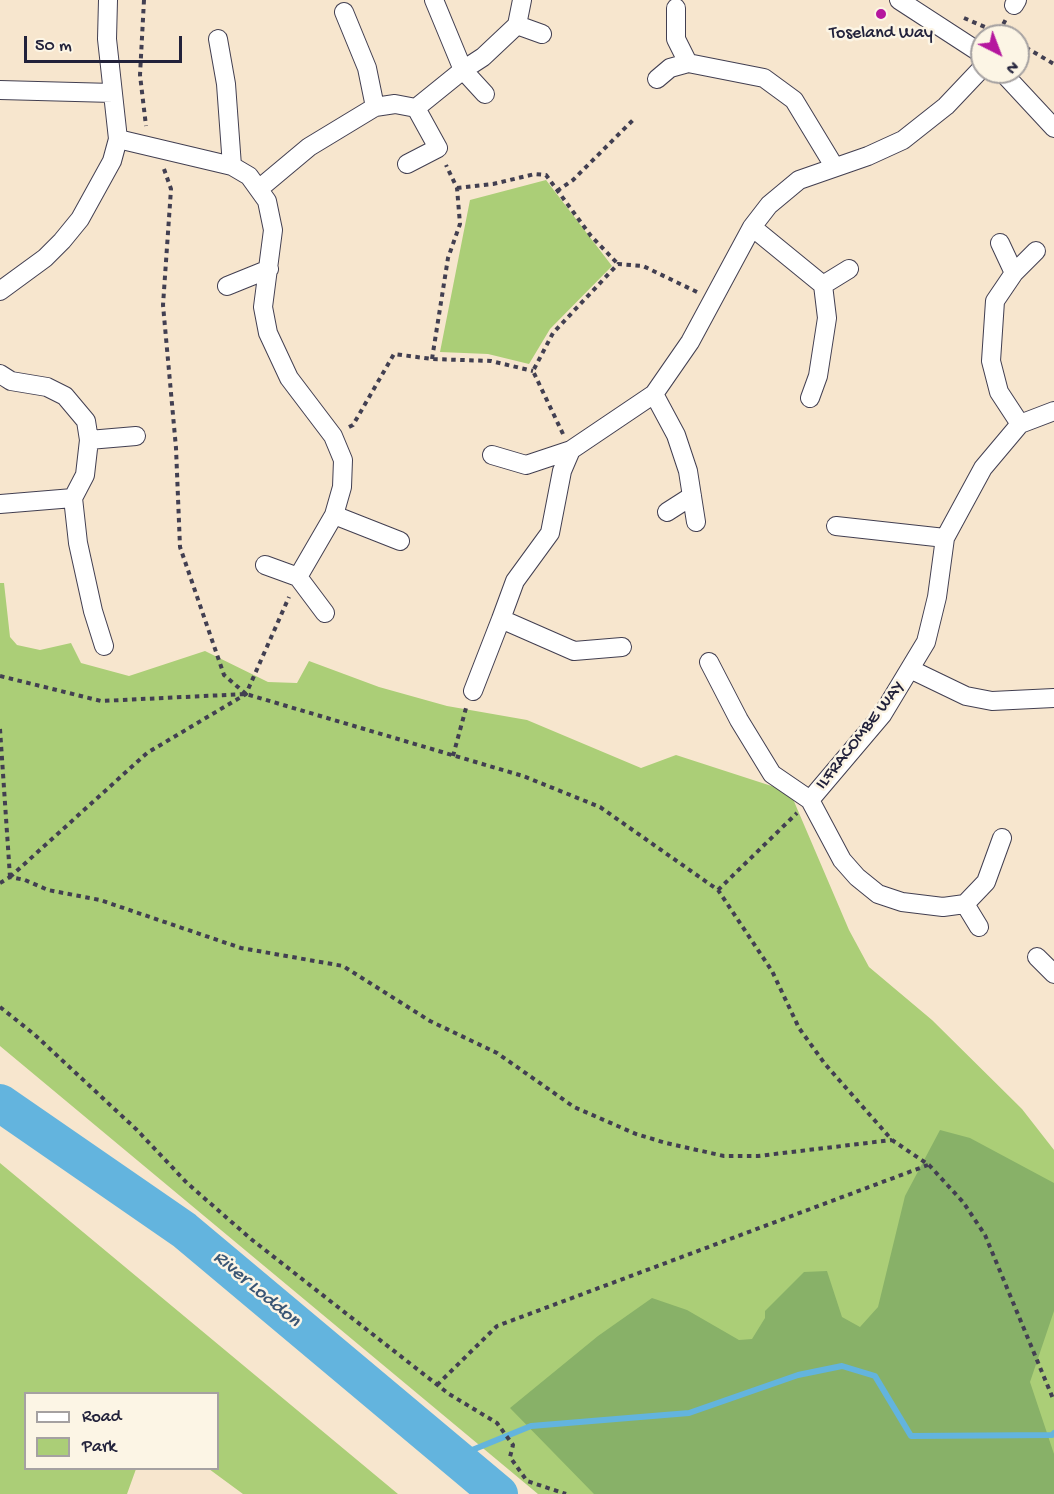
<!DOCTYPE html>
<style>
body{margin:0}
#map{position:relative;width:1054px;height:1494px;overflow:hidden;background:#f7e6ce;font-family:"Gochi Hand",sans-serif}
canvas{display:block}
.legend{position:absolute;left:24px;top:1392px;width:195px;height:78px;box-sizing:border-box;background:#fcf5e5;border:2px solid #a5a1a1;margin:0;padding:8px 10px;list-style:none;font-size:18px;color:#22223b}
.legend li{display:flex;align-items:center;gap:12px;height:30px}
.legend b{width:30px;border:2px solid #a5a1a1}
.north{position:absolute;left:970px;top:24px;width:60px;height:60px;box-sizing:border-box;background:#fcf5e5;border:2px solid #a5a1a1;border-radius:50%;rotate:138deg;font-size:16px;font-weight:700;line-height:24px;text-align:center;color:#22223b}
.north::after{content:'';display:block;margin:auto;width:21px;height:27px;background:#b5179e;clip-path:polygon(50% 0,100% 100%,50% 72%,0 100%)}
.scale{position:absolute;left:24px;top:36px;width:158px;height:27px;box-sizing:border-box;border:3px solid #22223b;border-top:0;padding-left:8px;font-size:18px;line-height:21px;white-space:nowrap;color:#22223b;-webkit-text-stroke:4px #fcf5e5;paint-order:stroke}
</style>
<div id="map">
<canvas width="1054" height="1494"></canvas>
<ul class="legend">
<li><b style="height:8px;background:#fff"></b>Road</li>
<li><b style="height:16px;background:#abce77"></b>Park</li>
</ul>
<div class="north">N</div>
<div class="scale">50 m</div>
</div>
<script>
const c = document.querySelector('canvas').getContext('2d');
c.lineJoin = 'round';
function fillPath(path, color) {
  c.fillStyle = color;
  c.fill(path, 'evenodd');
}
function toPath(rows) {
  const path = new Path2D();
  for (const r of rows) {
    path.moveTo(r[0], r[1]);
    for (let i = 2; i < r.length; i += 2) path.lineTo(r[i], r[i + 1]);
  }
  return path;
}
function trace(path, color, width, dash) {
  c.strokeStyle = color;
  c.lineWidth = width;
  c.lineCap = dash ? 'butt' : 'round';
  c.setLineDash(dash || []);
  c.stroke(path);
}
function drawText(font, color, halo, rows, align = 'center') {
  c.font = font + ' "Gochi Hand",sans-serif';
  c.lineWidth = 5;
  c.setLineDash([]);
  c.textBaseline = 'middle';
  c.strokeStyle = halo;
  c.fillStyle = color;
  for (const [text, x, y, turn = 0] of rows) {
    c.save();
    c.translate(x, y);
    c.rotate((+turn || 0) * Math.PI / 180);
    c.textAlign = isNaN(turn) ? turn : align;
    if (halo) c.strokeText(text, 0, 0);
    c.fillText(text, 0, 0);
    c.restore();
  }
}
fillPath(toPath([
 [546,180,612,266,550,329,529,364,488,354,440,352,470,200],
 [0,583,4,583,10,637,17,645,40,650,71,643,81,663,129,676,205,651,268,682,297,683,309,661,379,687,447,706,527,720,641,768,676,755,790,792,849,930,869,967,932,1020,1022,1109,1054,1150,1054,1494,538,1494,0,1046],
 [0,1163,398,1494,243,1494,209,1469,218,1468,218,1394,26,1394,26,1468,136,1469,127,1494,0,1494]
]), '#abce77');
fillPath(toPath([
 [940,1130,970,1138,1054,1183,1054,1311,1030,1382,1054,1454,1054,1494,594,1494,510,1408,598,1336,652,1298,687,1310,739,1340,752,1339,765,1318,765,1311,804,1272,827,1271,842,1317,860,1327,878,1307,905,1196]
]), '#88b168');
trace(toPath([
 [455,1457,531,1426,689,1413,798,1375,842,1366,875,1376,911,1436,1052,1435,1054,1433]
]), '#63b4de', 6);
trace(toPath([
 [0,1103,184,1230,499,1494]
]), '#63b4de', 38);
const minor = toPath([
 [434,0,463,70,485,94],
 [899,0,982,54],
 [1014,5,1017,0],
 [676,8,676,39,688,63,764,78,794,100,834,166],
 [344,12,367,68,375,107],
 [517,25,542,34],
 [218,39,226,84,232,166],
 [1002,72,1054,128],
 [657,79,670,68,688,63],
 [0,90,113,93],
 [118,139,232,166,249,176,267,201,273,230,263,307,268,333,289,378,333,436,343,460,342,487,334,515,298,577,265,565],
 [407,164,438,148,416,108],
 [260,188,309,147,375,107,395,104,416,108,463,70,483,57,517,25,522,0],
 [752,227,823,285,827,318,818,376,810,398],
 [1000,243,1014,273],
 [823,285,849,269],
 [227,286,269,269],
 [0,291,45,258,62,241,80,219,112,161,118,139,107,39,108,0],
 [0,374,11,381,47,387,65,396,86,421,89,440,85,475,73,498,0,504],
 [654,394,676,435,688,471,696,522],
 [1020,424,999,392,991,361,995,301,1014,273,1036,251],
 [89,440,136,436],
 [571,450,562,471,550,533,515,581,501,619,574,651,622,647],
 [492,455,526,465,571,450,654,394,690,342,752,227,769,205,799,180,868,156,903,140,946,106,982,68],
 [73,498,78,543,93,611,104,646],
 [667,512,692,496],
 [334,515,400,541],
 [836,526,945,538],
 [298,577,325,613],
 [709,662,739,720,772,774,810,800,882,715,926,642,937,597,945,538,983,468,1020,424,1054,411],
 [912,670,966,696,992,701,1054,698],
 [473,691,501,619],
 [810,800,842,860,857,877,878,894,902,902,943,907,965,904,986,882,1002,838],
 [965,904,979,927],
 [1037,957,1054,974]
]);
trace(minor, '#423f51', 20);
trace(toPath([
 [144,0,140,75,146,126],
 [964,18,1006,36],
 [999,32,1006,19],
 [1018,43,1054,64],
 [164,169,171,189,163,305,176,448,180,547,224,675,246,694],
 [457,188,493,184,535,174,546,175,591,236,618,264],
 [557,191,573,180,634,119],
 [432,359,448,258,460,224,457,188,446,165],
 [349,427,353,425,394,354,432,359,491,361,533,371],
 [563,434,533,371,553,333,618,264,643,266,697,292],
 [0,676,101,701,246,694,523,776,600,807,718,890,772,971,799,1028,825,1064,892,1140,929,1165,963,1202,985,1235,1054,1401],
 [0,729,10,877],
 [453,756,466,708],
 [10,877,147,753,246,694,289,597],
 [0,883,10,877,25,880,48,890,100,900,241,948,343,966,430,1021,497,1053,574,1107,636,1134,666,1143,724,1156,758,1156,892,1140],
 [718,890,797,813],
 [0,1007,35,1035,137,1130,187,1183,251,1239,449,1394,497,1423,513,1445,510,1457,527,1481,566,1494],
 [437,1385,497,1326,928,1165]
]), '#423f51', 4, [4.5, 4.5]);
trace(minor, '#fff', 18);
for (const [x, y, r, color] of [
 [881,14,6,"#b5179e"]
]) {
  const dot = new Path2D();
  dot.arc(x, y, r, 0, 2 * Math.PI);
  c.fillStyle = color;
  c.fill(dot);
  trace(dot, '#fcf5e5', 2);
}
drawText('18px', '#22223b', '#fcf5e5', [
 ["Toseland Way",881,34]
]);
drawText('18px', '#22223b', '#fcf5e5', [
 ["ILFRACOMBE WAY",861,736,-52]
]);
drawText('italic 20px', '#395574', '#fcf5e5', [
 ["River Loddon",256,1290,40]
]);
</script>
